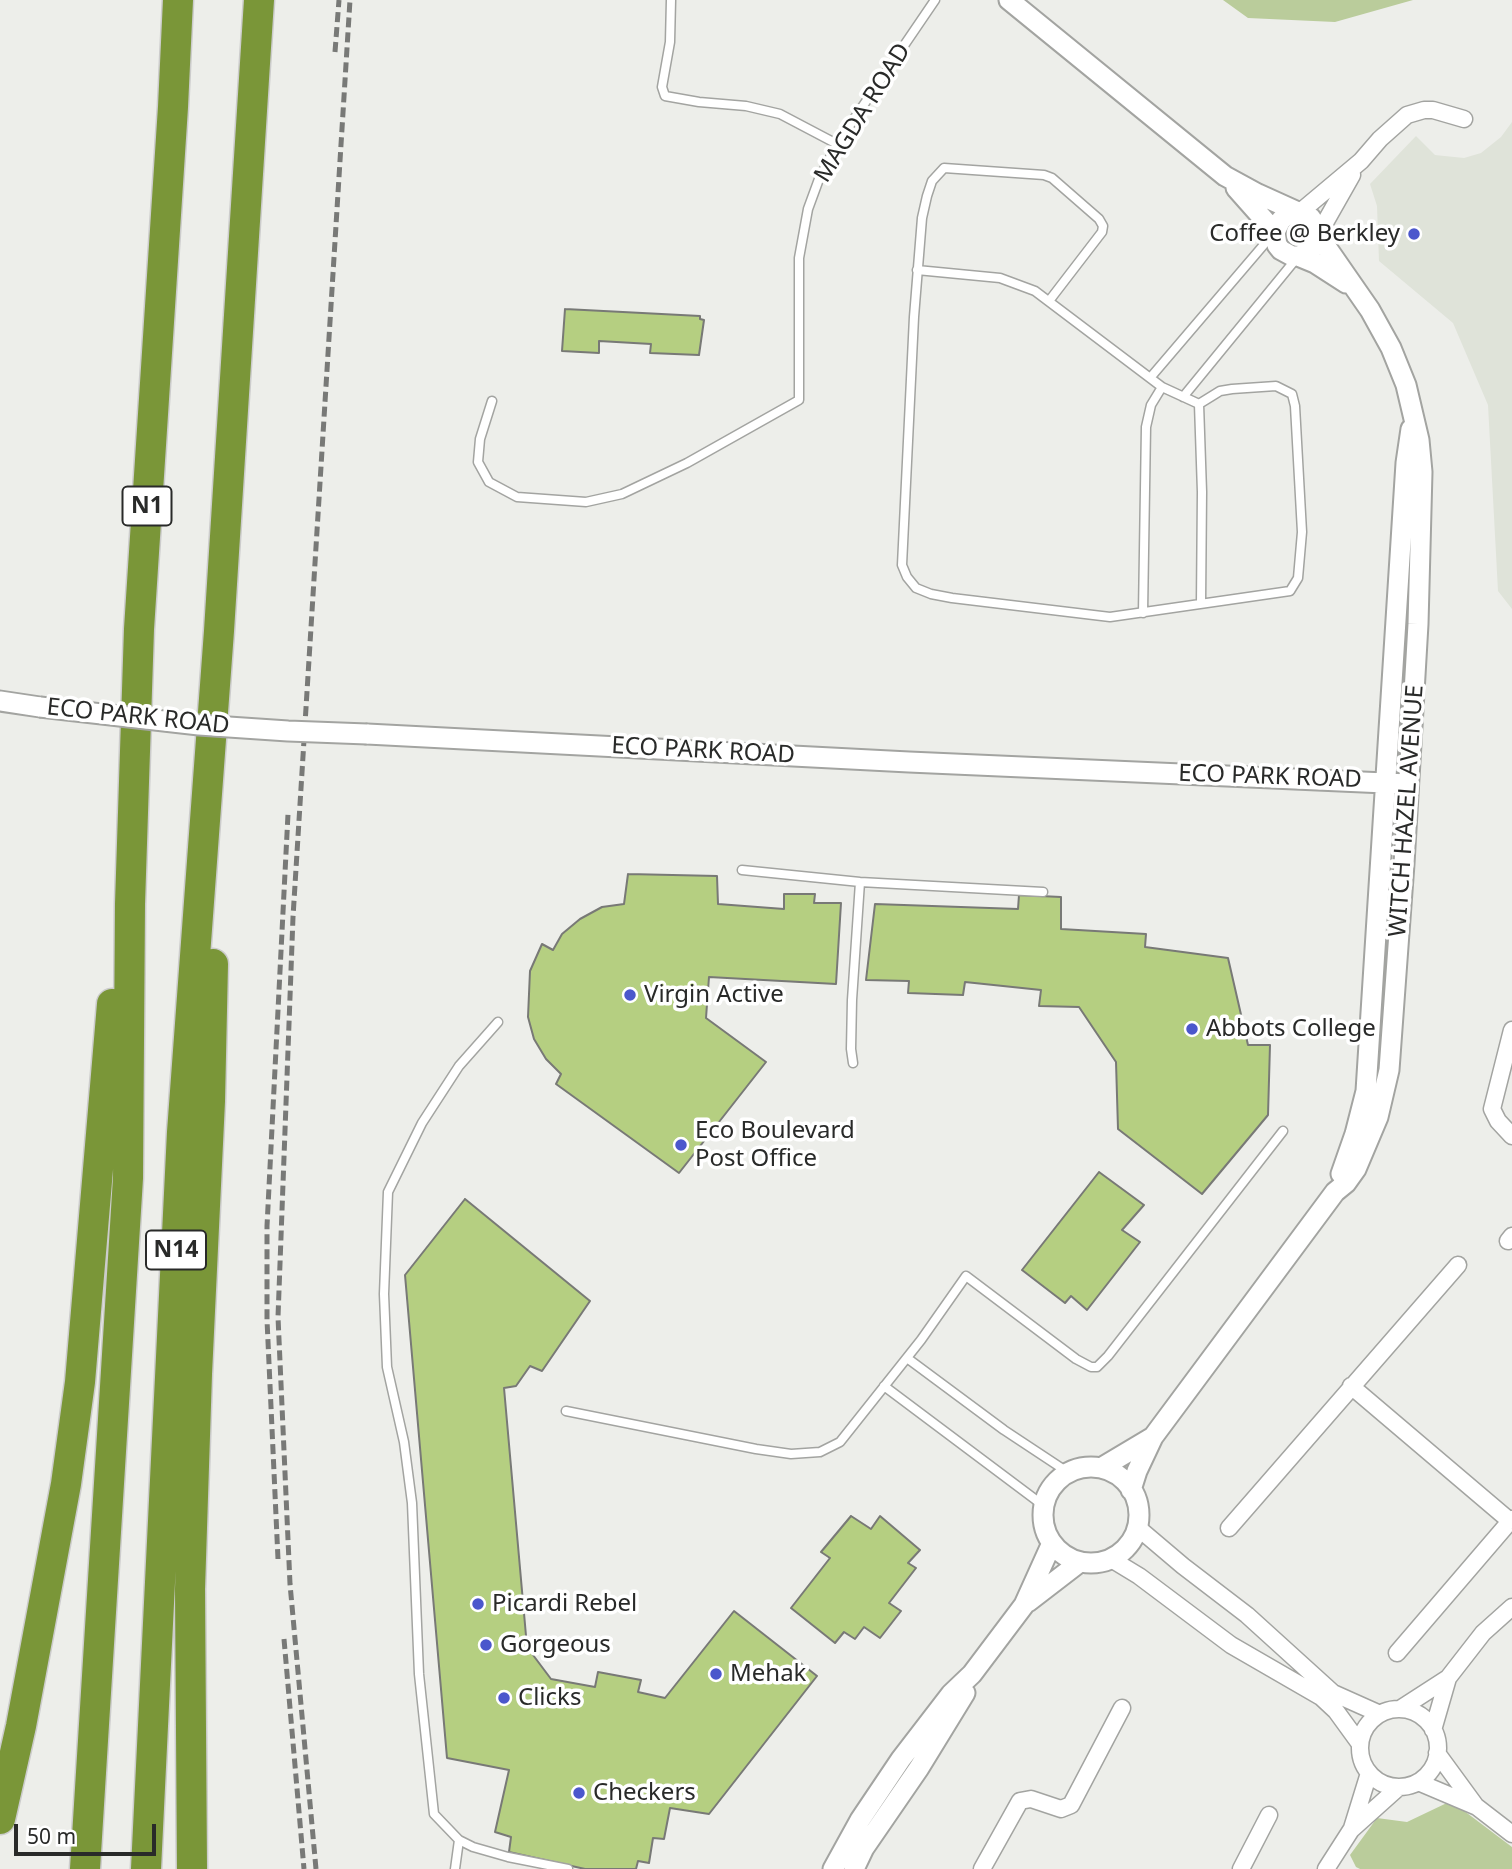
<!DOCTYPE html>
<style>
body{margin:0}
#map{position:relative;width:1512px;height:1869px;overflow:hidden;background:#edeeea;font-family:"Noto Sans",sans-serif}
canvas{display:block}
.scale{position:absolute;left:14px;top:1824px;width:142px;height:32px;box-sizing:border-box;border:4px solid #292a29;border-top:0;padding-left:9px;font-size:21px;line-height:24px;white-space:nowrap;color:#292a29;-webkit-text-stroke:5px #fff;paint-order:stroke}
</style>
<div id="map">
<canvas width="1512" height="1869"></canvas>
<div class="scale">50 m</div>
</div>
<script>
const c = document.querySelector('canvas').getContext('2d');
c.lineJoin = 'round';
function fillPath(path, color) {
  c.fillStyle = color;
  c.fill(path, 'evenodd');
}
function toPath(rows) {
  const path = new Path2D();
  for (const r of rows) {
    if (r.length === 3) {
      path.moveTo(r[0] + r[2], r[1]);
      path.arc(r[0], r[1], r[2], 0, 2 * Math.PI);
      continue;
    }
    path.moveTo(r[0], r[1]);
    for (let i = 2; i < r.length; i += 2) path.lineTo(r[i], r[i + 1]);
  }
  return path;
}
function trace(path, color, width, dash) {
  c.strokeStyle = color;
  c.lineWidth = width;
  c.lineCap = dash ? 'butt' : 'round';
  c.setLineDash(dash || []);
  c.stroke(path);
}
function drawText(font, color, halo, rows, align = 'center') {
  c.font = font + ' "Noto Sans",sans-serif';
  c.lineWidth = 7;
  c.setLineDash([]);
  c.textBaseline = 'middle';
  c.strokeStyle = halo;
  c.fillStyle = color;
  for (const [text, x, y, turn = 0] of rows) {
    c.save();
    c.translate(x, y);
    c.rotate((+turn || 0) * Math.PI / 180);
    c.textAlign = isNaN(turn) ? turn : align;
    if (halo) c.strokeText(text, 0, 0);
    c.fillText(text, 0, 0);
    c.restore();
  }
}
fillPath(toPath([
 [1512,122,1512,609,1498,591,1488,405,1453,323,1379,261,1377,206,1370,184,1416,136,1435,155,1464,158,1481,153,1501,137]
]), '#dfe3d9');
fillPath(toPath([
 [1223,0,1413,0,1335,22,1248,18],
 [1451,1801,1512,1847,1512,1869,1360,1869,1356,1867,1350,1855,1377,1818,1407,1822]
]), '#bacc9b');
const building = toPath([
 [565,309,700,316,700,319,704,320,699,355,650,353,651,344,599,341,599,353,562,351,565,309],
 [628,874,717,876,718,904,784,909,784,894,815,894,814,903,841,903,836,984,709,977,706,1018,766,1062,679,1173,556,1084,561,1074,546,1059,534,1039,528,1017,530,971,542,944,553,950,562,934,580,919,602,907,624,904,628,874],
 [1019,895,1061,897,1061,929,1146,934,1145,947,1228,958,1248,1045,1270,1045,1268,1115,1202,1194,1118,1129,1116,1062,1079,1007,1039,1006,1041,990,965,982,963,995,908,993,909,981,866,980,875,904,1018,909,1019,895],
 [1099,1172,1144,1205,1122,1230,1140,1242,1087,1310,1071,1296,1065,1303,1022,1270,1099,1172],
 [465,1199,590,1301,542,1371,530,1366,516,1386,504,1388,527,1647,551,1679,595,1687,598,1672,641,1680,638,1692,665,1698,734,1611,817,1676,709,1814,670,1808,664,1839,653,1838,649,1863,638,1861,636,1869,585,1869,509,1852,511,1837,495,1832,509,1770,447,1758,405,1275,465,1199],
 [851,1516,871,1529,880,1516,920,1550,908,1563,916,1568,889,1603,901,1611,880,1638,864,1627,855,1639,844,1632,835,1643,791,1608,830,1558,821,1552,851,1516]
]);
fillPath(building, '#b5cf81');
trace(building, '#787976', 2);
const service = toPath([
 [671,0,670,42,662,87,665,96,699,102,746,106,780,114,837,144],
 [917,270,1000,278,1035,291,1162,387,1199,404,1202,492,1201,603],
 [1049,301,1102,232,1103,226,1099,219,1052,178,1044,175,944,168,932,181,927,196,922,218,914,317,902,565,907,577,916,588,931,594,952,598,1110,617,1290,591,1298,578,1302,532,1295,406,1292,394,1276,386,1232,389,1220,391,1199,404],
 [1150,378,1273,234],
 [1183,397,1296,259],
 [492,401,480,439,478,462,489,482,517,497,586,502,622,494,687,463,799,400,799,258,808,209,819,179,837,144,935,0],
 [1143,613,1146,427,1151,405,1162,387],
 [742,870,860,882,1043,892],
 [498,1022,459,1066,422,1123,388,1192,384,1294,387,1367,404,1442,412,1503,419,1674,434,1814,459,1840,473,1847,508,1857,568,1869],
 [853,1063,851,1049,852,1000,860,882],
 [907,1358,1004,1430,1069,1473],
 [884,1386,1044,1506],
 [566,1411,756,1449,791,1454,820,1452,840,1442,921,1340,966,1276,1076,1359,1091,1367,1097,1367,1108,1356,1283,1131],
 [455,1869,459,1840]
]);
const minor = toPath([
 [1299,213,1361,161,1380,139,1407,115,1424,110,1433,110,1464,119],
 [1318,235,1352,175],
 [1512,1030,1492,1109,1498,1121,1512,1136],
 [1508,1241,1512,1236],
 [1351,1386,1510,1521],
 [1137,1527,1183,1566,1247,1615,1333,1693,1380,1714],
 [1229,1528,1458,1265],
 [1111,1559,1139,1576,1231,1645,1321,1697,1336,1711,1360,1744],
 [1397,1653,1512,1519],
 [1400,1709,1448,1678,1483,1633,1512,1607],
 [1399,1748,39],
 [1433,1730,1448,1678],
 [1437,1753,1475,1805],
 [1418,1782,1477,1807,1512,1834],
 [1352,1828,1369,1773],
 [982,1869,1020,1801,1031,1799,1061,1809,1071,1805,1122,1708],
 [1241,1869,1269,1815],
 [1326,1869,1351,1830,1399,1787]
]);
const tertiary = toPath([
 [1009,0,1225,176,1258,194,1311,218,1318,229,1317,242,1310,252,1298,256,1292,256,1281,250,1277,245,1275,232,1281,220,1286,216,1299,213],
 [1236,188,1275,232],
 [1298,256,1315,263,1346,283],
 [0,701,40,707],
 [367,734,909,762,1408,784],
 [1341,1174,1355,1134,1366,1091,1406,463,1411,429],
 [1091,1515,48],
 [1101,1468,1153,1437],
 [1131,1490,1137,1471,1153,1437,1335,1192,1346,1183,1356,1169,1378,1117,1389,1070,1404,864,1418,624,1422,472,1419,440,1406,385,1391,348,1370,310,1318,235],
 [1028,1602,1080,1562],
 [833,1869,860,1820,901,1759,951,1694,972,1674,1024,1605,1052,1543],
 [854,1869,864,1848,919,1768,965,1693]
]);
const motorway = toPath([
 [0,1819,21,1726,66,1484,80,1382,112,1004],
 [85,1869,128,1178,130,904,139,629,173,107,178,0],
 [146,1869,182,1132,219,631,259,0],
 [192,1869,190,1589,197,1374,210,1101,213,964]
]);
trace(service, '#a3a4a1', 11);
trace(minor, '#a3a4a1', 19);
trace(tertiary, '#a3a4a1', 23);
trace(motorway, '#ccc', 33);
trace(service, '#fff', 8);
trace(minor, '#fff', 16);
trace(tertiary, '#fff', 19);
trace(motorway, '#7a9638', 30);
trace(toPath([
 [335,52,339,0],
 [278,1559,267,1320,267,1226,288,814],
 [284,1639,304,1869],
 [316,1869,290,1584,278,1317,293,917,350,0]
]), '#787977', 5, [10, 5]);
const tertiaryBridge = toPath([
 [40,707,199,725,288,731,367,734]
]);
trace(tertiaryBridge, '#a3a4a1', 23, []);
trace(tertiaryBridge, '#fff', 19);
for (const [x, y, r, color] of [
 [1414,234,7,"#4b57cc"],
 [630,995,7,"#4b57cc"],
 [1192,1029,7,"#4b57cc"],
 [681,1145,7,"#4b57cc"],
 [478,1604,7,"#4b57cc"],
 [486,1645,7,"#4b57cc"],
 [716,1674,7,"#4b57cc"],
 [504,1698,7,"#4b57cc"],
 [579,1793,7,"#4b57cc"]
]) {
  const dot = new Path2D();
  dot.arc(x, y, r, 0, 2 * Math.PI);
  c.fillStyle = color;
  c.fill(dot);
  trace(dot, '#fff', 2.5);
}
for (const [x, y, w] of [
 [147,506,49],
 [176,1250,60]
]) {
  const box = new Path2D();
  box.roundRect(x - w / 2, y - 19.5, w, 39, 5);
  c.fillStyle = '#fff';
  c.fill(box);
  trace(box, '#292a29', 2);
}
drawText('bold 23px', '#292a29', null, [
 ["N1",147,506],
 ["N14",176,1250]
]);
drawText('24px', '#292a29', '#fff', [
 ["MAGDA ROAD",863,113,-58],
 ["ECO PARK ROAD",138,717,6],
 ["ECO PARK ROAD",703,751,3],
 ["ECO PARK ROAD",1270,777,2],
 ["WITCH HAZEL AVENUE",1407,811,-86]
]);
drawText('24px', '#292a29', '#fff', [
 ["Coffee @ Berkley",1400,234,"right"],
 ["Virgin Active",644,995],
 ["Abbots College",1206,1029],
 ["Eco Boulevard",695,1131],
 ["Post Office",695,1159],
 ["Picardi Rebel",492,1604],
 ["Gorgeous",500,1645],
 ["Mehak",730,1674],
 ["Clicks",518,1698],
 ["Checkers",593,1793]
], 'left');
</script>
